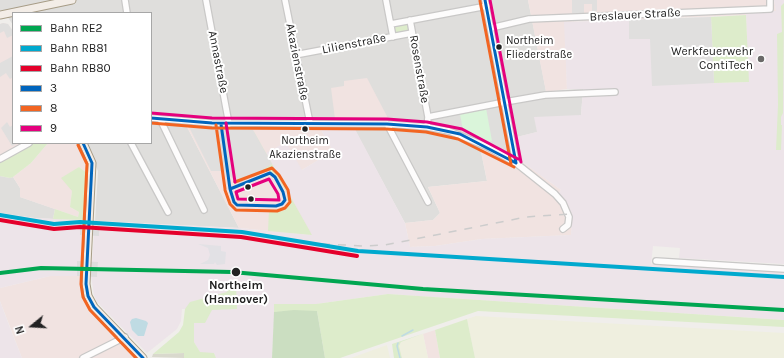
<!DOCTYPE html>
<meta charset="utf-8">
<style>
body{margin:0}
#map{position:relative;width:784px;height:358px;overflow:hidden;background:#f0eeeb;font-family:Karla,sans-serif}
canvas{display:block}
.legend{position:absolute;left:12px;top:12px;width:140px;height:132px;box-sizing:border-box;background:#fff;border:1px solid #a7a7a7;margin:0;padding:5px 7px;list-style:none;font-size:12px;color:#222}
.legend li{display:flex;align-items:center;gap:8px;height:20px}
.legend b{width:20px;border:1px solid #a7a7a7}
.north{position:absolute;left:12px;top:306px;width:40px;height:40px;-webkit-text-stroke:3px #fff;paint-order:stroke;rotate:252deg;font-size:11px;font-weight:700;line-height:16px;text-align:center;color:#222}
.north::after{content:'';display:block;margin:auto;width:14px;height:18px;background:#222;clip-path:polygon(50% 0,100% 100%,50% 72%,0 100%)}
</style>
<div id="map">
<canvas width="784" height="358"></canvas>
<ul class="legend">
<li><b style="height:5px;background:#00a651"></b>Bahn RE2</li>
<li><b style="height:5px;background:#00a9ce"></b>Bahn RB81</li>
<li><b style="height:5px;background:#e4002b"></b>Bahn RB80</li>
<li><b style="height:5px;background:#0065bd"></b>3</li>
<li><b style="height:5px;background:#f26522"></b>8</li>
<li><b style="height:5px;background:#e5007d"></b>9</li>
</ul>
<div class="north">N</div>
</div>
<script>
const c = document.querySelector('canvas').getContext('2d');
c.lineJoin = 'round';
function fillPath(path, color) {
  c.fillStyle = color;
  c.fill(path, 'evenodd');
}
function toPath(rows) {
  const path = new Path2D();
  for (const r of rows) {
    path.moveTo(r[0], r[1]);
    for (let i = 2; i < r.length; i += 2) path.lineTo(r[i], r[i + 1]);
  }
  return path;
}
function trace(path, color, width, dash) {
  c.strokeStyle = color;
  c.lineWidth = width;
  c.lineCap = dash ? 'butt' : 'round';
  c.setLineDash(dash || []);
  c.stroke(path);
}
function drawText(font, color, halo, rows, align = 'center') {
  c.font = font + ' Karla,sans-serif';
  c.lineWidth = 4;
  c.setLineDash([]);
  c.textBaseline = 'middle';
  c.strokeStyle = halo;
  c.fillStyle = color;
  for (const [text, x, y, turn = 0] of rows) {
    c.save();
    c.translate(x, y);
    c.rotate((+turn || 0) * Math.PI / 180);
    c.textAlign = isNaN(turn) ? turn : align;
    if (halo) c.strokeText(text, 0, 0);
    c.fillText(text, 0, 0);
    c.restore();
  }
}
fillPath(toPath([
 [0,0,528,0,546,91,583,89,581,115,537,132,517,137,522,166,480,147,487,181,428,187,440,213,433,220,405,223,354,129,229,128,186,125,239,228,95,221,98,171,85,143,151,143,151,13,13,13,13,25,3,10,0,11],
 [0,176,10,178,13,177,20,188,20,197,55,209,53,219,35,218,0,213]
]), '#dfdedc');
fillPath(toPath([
 [528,0,774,0,776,11,746,13,746,15,565,22,567,89,546,92],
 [3,23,8,24,13,31,13,143,23,143,0,156,0,24],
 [367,78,389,120,335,119,331,88,344,86,344,81],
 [186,125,320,128,333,151,302,170,312,235,239,228],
 [48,143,77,143,84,156,87,173,79,167,72,191,70,207,79,212,78,217,20,197,20,188,13,177,31,163],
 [480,146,522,166,521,161,561,190,558,194,565,201,572,221,571,235,482,239,435,246,410,247,405,223,433,220,440,213,428,187,487,181],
 [50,276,82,276,82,294,88,307,137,357,139,355,141,358,22,358,0,301,0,288],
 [435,330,440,358,428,358,423,334]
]), '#f1e3e1');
fillPath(toPath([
 [774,0,784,0,784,264,679,258,680,248,653,246,651,264,784,271,784,320,388,294,316,304,275,304,272,358,216,358,214,353,200,353,194,342,194,323,185,309,182,309,181,321,177,329,147,353,97,302,94,295,91,276,97,276,98,263,92,262,94,235,99,235,100,221,239,228,312,235,266,153,286,142,302,170,333,151,320,128,355,129,405,223,410,247,435,246,482,239,571,235,572,221,565,201,558,194,561,190,521,161,517,137,537,132,534,117,581,115,583,89,567,89,564,22,711,17,714,83,748,82,746,13,776,11],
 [0,213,35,218,80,220,80,234,85,235,83,262,77,262,77,276,50,276,0,288],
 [0,301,10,328,22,358,0,358]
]), '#ede4e9');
fillPath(toPath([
 [184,353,184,358,152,357,153,354]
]), '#d9d9cd');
fillPath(toPath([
 [476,316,784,333,784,358,475,358,467,319],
 [423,334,428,358,402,358,399,346,401,342],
 [387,345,390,358,351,358]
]), '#efefdf');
fillPath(toPath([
 [784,3,783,113,781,117,781,125,782,125,781,150,776,150,778,105,777,34,782,32,781,6],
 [746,15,749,82,714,83,711,17],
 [407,24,409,32,395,34,394,26],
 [253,130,272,164,312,235,268,231,269,210,279,212,285,210,290,203,287,200,287,193,276,175,267,170,255,174,268,166],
 [33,143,48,143,31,163,13,177,10,178,0,176,0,162],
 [79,167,87,173,85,220,53,219,55,209,78,217,79,212,70,207,72,191,61,178],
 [229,285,236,285,237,309,212,310,205,323,194,323,194,342,200,352,214,353,216,358,184,358,184,353,153,354,179,332,183,325,185,309,190,302,227,292],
 [388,294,784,320,784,327,478,311,340,358,325,358,317,311,274,312,274,304,316,304],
 [467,319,475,358,440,358,435,330],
 [425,333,401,342,399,346,402,358,394,358,392,344]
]), '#ddeccb');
fillPath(toPath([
 [294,310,317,311,325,358,272,358,274,312]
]), '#cbdec1');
fillPath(toPath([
 [486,108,492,141,490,142,463,131,460,114]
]), '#daf5da');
fillPath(toPath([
 [572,0,597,0,597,11,592,12,592,4,584,4,584,13,572,13],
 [711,17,714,83,652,86,650,39,629,39,629,20],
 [3,23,8,24,13,31,13,35,7,38,4,31,0,33,0,24],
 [13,56,13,77,10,79,6,73,0,77,0,63],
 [7,122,10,127,13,125,13,143,18,143,12,146,1,128],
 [189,127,253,130,272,164,239,184,224,171,211,171]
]), '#e0dfde');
fillPath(toPath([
 [198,244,221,246,221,251,226,252,225,264,217,265,215,262,214,264,200,264,208,260,210,255,208,248]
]), '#e2e1e5');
fillPath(toPath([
 [136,318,146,321,148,323,144,336,138,336,132,330,130,322,132,319]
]), '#bfdbe3');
fillPath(toPath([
 [80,220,100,221,99,236,80,235],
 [77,261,98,262,97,277,77,276]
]), '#dedddd');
trace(toPath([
 [402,336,413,330],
 [398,343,397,346,400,358]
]), '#bfdbe3', 1.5);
const minor = toPath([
 [125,0,127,13],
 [206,0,229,124],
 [285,0,310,123],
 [386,0,393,37],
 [485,0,516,163],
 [410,20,428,117],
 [391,24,487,6],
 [491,28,529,19,770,9,770,0],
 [295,55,412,33],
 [151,118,212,123,387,124,427,127,449,131,488,147,516,163,555,194,563,203,569,217,568,225,563,229],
 [160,119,204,210],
 [387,124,428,202],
 [427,127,428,117,505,102,545,95,615,92],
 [131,143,168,212],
 [0,159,29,143],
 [656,261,784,269],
 [83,358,125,337]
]);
const major = toPath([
 [0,15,72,0],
 [83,143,92,163,86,284,88,296,94,307,143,358]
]);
trace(minor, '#c9c8c7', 8);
trace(major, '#a79c86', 9);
trace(minor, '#fdfcfc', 5.5);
trace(major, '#f3ede7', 7);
trace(toPath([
 [306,243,363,246,385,245,526,217,569,214]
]), '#ccc', 1.5, [8, 8]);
trace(toPath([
 [485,0,516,163],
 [151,118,212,123,387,124,427,127,460,134,516,163],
 [221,124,230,189],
 [83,143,92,163,86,284,88,296,94,307,143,358],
 [270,173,275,177,283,192,285,200,282,204,276,206,237,205,234,202,230,189,270,173]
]), '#0065bd', 3);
trace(toPath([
 [480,1,511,164],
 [151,123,212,128,387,129,426,132,458,139,514,167],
 [216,125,225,189],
 [78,145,87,164,81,284,83,297,90,310,136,358],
 [225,190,230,204,236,210,277,211,285,208,290,202,288,190,279,175,272,168,235,182]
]), '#f26522', 3);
trace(toPath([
 [490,0,521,162],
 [151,113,212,118,387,119,427,122,462,129,518,159],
 [226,123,235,182],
 [269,179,278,194,279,200,238,199,236,192,269,179]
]), '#e5007d', 3);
trace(toPath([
 [0,273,41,268,232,272,423,289,784,310]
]), '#00a651', 4);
trace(toPath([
 [0,215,54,224,80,222,242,232,358,251,784,277]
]), '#00a9ce', 4);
trace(toPath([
 [0,220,54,229,80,227,241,237,357,256]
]), '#e4002b', 4);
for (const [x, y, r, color] of [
 [499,47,3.5,"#222"],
 [761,59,4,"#6a6968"],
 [305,129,3.5,"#222"],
 [248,187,3.5,"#222"],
 [251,199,3.5,"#222"],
 [236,272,5,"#222"]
]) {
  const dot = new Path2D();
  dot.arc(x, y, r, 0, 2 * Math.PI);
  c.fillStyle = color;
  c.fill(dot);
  trace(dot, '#fff', 1.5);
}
drawText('11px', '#222', '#fff', [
 ["Northeim",506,41],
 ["Fliederstraße",506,55],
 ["Northeim",305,141,"center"],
 ["Akazienstraße",305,155,"center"]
], 'left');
drawText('12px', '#222', '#fff', [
 ["Breslauer Straße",635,15,-3],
 ["Lilienstraße",354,44,-11],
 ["Annastraße",218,62,79],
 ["Akazienstraße",297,62,79],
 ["Rosenstraße",419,69,80]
]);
drawText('12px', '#222', '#fff', [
 ["Werkfeuerwehr",753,52],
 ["ContiTech",753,66]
], 'right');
drawText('bold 12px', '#222', '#fff', [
 ["Northeim",236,286],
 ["(Hannover)",236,300]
]);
</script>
